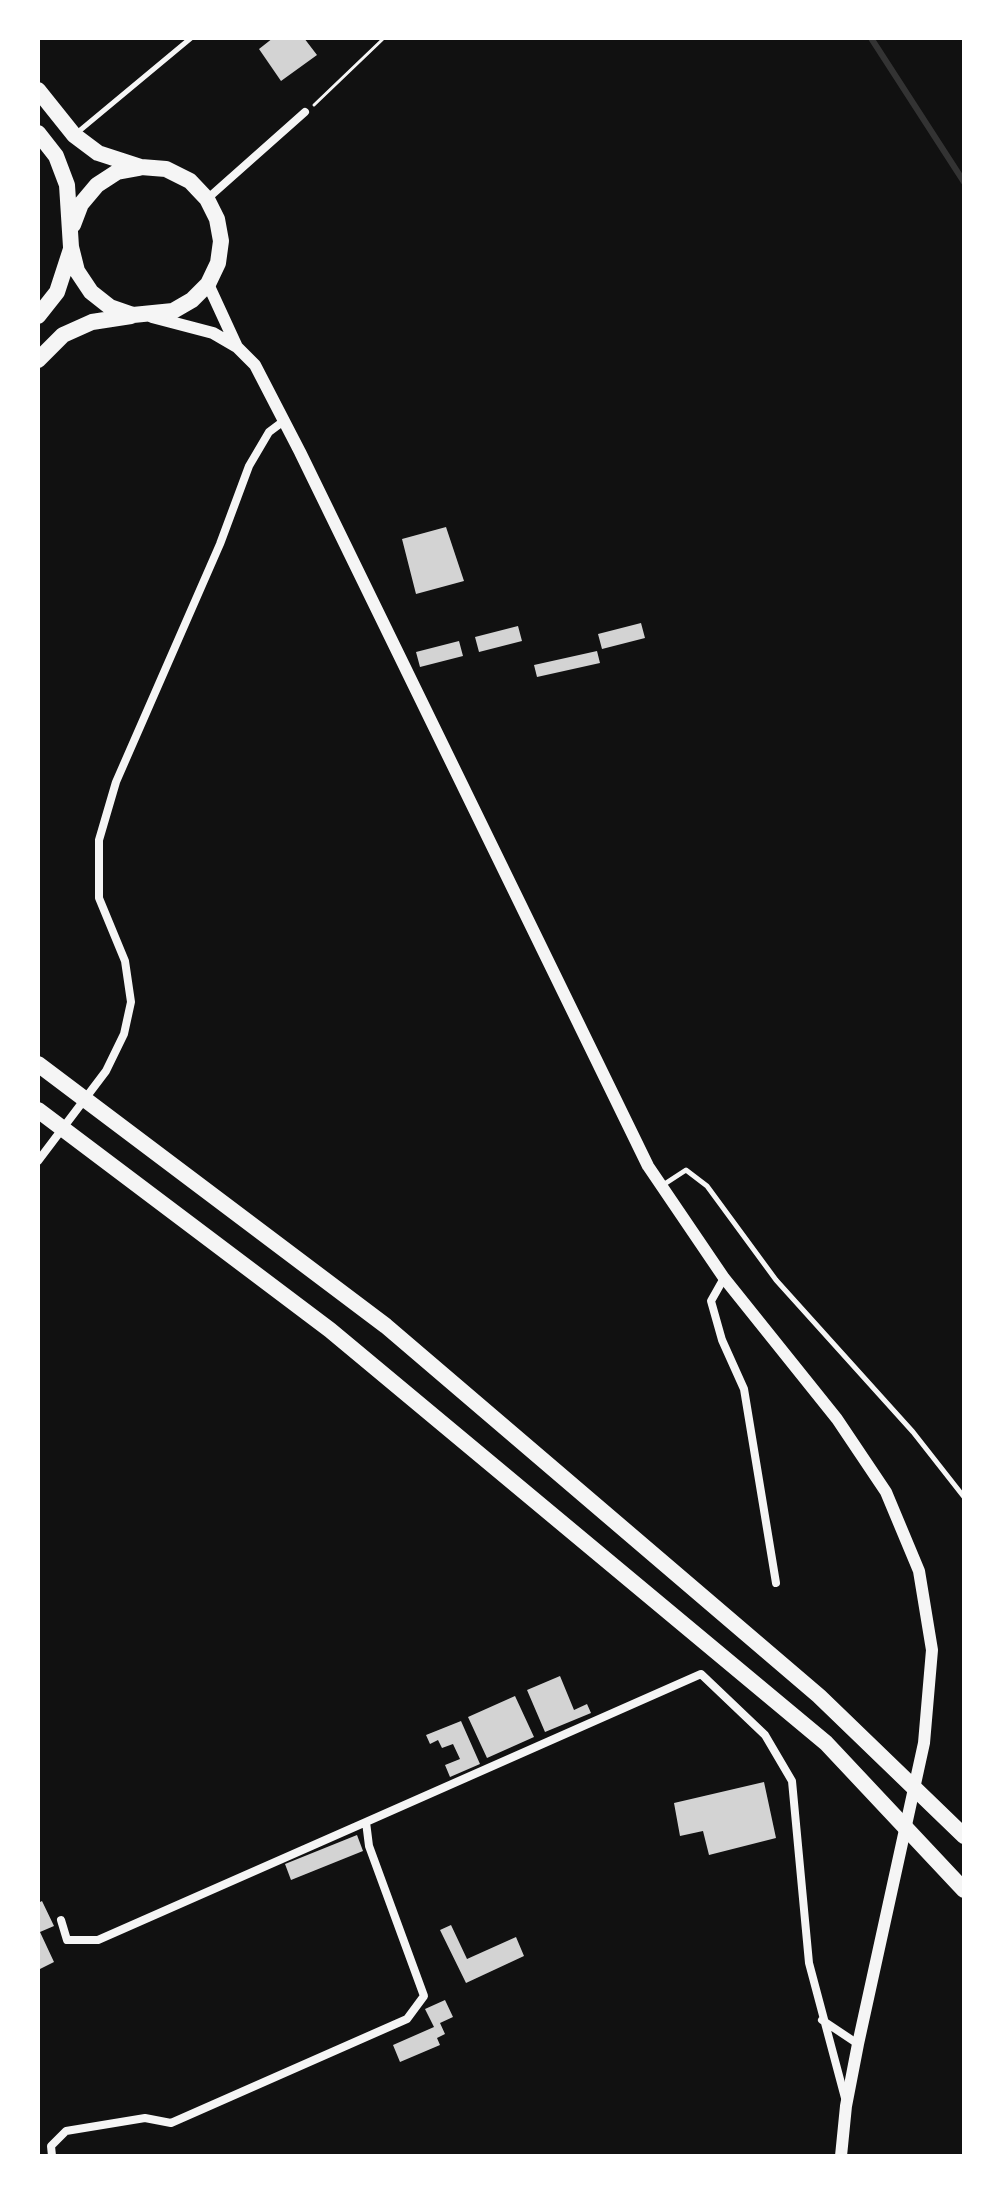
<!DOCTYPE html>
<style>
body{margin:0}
#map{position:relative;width:1002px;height:2194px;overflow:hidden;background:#111;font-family:"DejaVu Sans",sans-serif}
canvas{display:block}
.frame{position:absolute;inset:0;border:40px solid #fff;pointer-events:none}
</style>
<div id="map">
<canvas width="1002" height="2194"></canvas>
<div class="frame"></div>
</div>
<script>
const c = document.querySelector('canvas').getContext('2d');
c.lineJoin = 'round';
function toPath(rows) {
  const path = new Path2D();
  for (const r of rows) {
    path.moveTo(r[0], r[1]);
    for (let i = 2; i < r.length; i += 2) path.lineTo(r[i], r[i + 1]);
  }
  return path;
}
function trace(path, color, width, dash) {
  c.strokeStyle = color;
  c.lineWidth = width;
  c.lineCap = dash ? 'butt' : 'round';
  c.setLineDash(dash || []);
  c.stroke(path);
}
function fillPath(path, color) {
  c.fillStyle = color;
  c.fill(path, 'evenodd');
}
trace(toPath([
 [871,38,964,182]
]), '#333', 6);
fillPath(toPath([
 [273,38,304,38,317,55,281,81,259,49],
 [446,527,464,581,416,594,402,539],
 [641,623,645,638,602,649,598,634],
 [518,626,522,641,479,652,475,637],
 [459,641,463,656,420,667,416,652],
 [597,651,600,663,537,677,534,665],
 [560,1676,574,1710,587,1704,591,1713,545,1732,527,1690],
 [515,1696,534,1737,487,1758,468,1717],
 [461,1721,480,1764,450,1777,445,1765,460,1759,453,1744,442,1748,438,1740,430,1744,426,1735],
 [764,1782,776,1838,709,1855,703,1831,680,1836,674,1803],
 [357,1835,363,1851,291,1880,285,1864],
 [42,1901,54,1926,40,1932,54,1962,38,1970,38,1903],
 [451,1925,467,1959,516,1937,524,1956,466,1983,440,1930],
 [445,2000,453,2017,440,2023,445,2034,437,2038,440,2045,400,2062,393,2045,434,2027,425,2009]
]), '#d3d3d3');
trace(toPath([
 [314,105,384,38]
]), '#f5f5f5', 3);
trace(toPath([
 [78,132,191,38],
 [663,1185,686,1170,707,1186,776,1280,913,1432,964,1497]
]), '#f5f5f5', 5);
trace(toPath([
 [207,199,305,112],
 [38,1161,106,1071,124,1034,131,1002,125,961,99,898,99,840,116,782,220,544,249,466,269,432,285,420],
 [724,1278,711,1301,722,1340,744,1389,776,1583],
 [61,1920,67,1940,98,1940,366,1822],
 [822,2020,858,2044],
 [52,2156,51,2146,66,2131,145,2118,171,2123,407,2019,424,1996,369,1846,366,1822,701,1674,765,1735,792,1781,809,1963,845,2098]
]), '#f5f5f5', 8);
trace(toPath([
 [208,284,237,347],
 [152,317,213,333,237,347,255,365,300,452,648,1166,724,1278,837,1419,886,1492,919,1571,932,1650,924,1743,858,2044,846,2106,841,2156]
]), '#f5f5f5', 12);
trace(toPath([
 [38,90,74,135,98,153,141,167,166,169,190,181,207,199,217,219,221,241,218,263,208,284,192,300,173,311,133,315,110,307,91,292,77,271,71,247,67,185,56,156,38,133],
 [73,225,81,204,97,185,117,172,139,168],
 [38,316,57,292,71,249],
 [38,360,63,335,92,322,131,316],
 [38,1064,386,1326,819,1696,964,1836],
 [38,1110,330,1330,826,1743,964,1890]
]), '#f5f5f5', 16);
</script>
